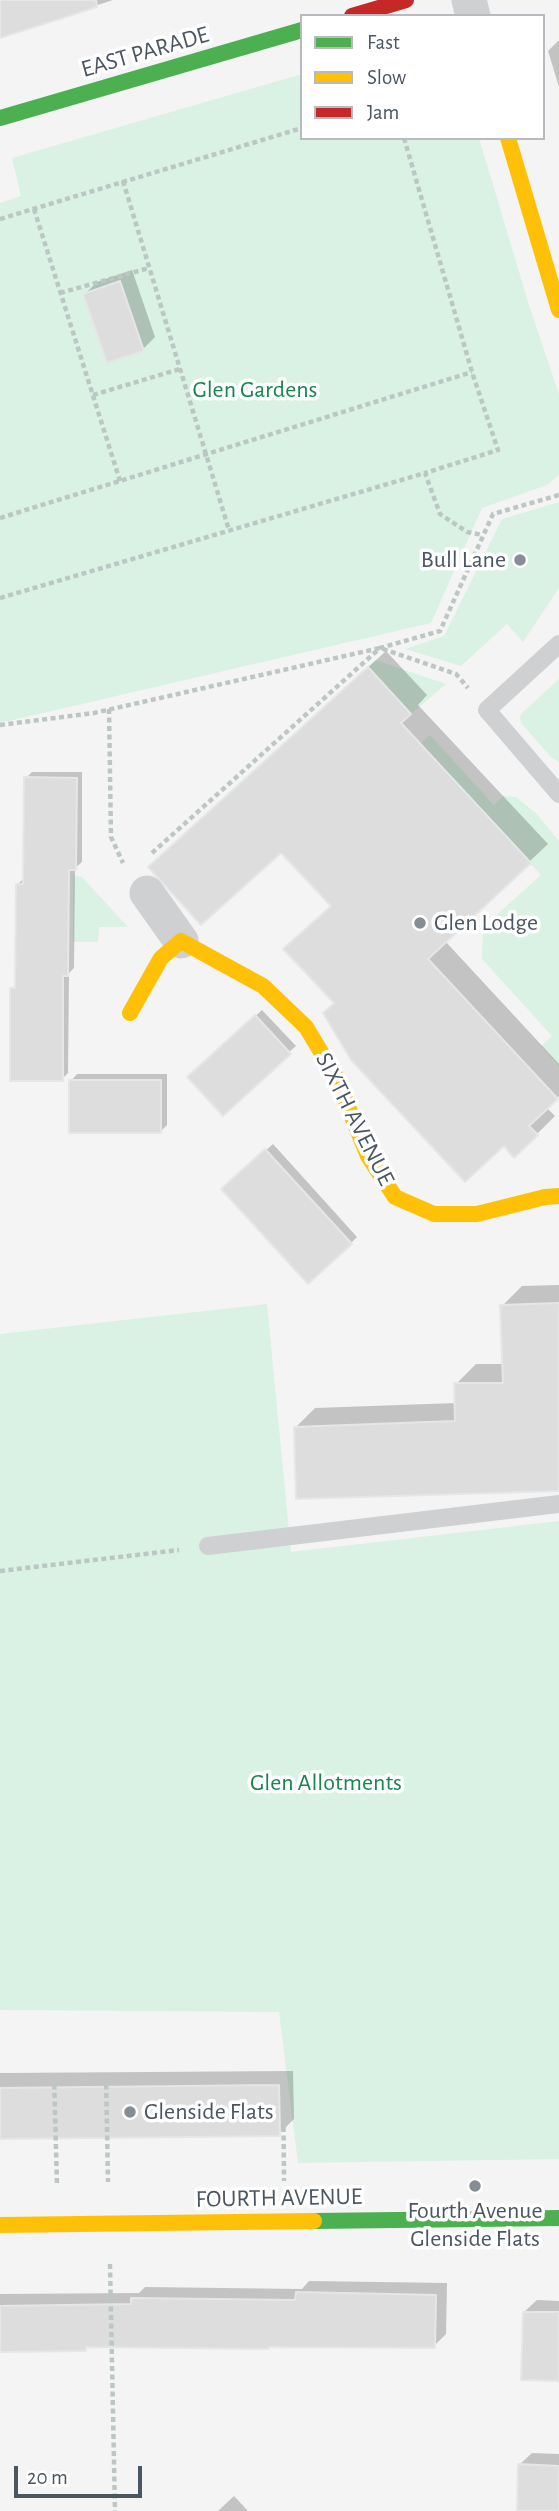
<!DOCTYPE html>
<style>
body{margin:0}
#map{position:relative;width:559px;height:2511px;overflow:hidden;background:#f4f4f4;font-family:"Alegreya Sans",sans-serif}
canvas{display:block}
.legend{position:absolute;left:300px;top:14px;width:245px;height:126px;box-sizing:border-box;background:#fff;border:2px solid #b7bbc0;margin:0;padding:9px 12px;list-style:none;font-size:21px;color:#4a5661}
.legend li{display:flex;align-items:center;gap:14px;height:35px}
.legend b{width:35px;border:2px solid #b7bbc0}
.scale{position:absolute;left:14px;top:2466px;width:128px;height:32px;box-sizing:border-box;border:4px solid #4a5661;border-top:0;padding-left:9px;font-size:21px;line-height:24px;white-space:nowrap;color:#4a5661;-webkit-text-stroke:5px #fff;paint-order:stroke}
</style>
<div id="map">
<canvas width="559" height="2511"></canvas>
<ul class="legend">
<li><b style="height:9px;background:#4caf50"></b>Fast</li>
<li><b style="height:9px;background:#ffc107"></b>Slow</li>
<li><b style="height:9px;background:#c62828"></b>Jam</li>
</ul>
<div class="scale">20 m</div>
</div>
<script>
const c = document.querySelector('canvas').getContext('2d');
c.lineJoin = 'round';
function fillPath(path, color) {
  c.fillStyle = color;
  c.fill(path, 'evenodd');
}
function toPath(rows) {
  const path = new Path2D();
  for (const r of rows) {
    path.moveTo(r[0], r[1]);
    for (let i = 2; i < r.length; i += 2) path.lineTo(r[i], r[i + 1]);
  }
  return path;
}
function trace(path, color, width, dash) {
  c.strokeStyle = color;
  c.lineWidth = width;
  c.lineCap = dash ? 'butt' : 'round';
  c.setLineDash(dash || []);
  c.stroke(path);
}
function drawText(font, color, halo, rows, align = 'center') {
  c.font = font + ' "Alegreya Sans",sans-serif';
  c.lineWidth = 7;
  c.setLineDash([]);
  c.textBaseline = 'middle';
  c.strokeStyle = halo;
  c.fillStyle = color;
  for (const [text, x, y, turn = 0] of rows) {
    c.save();
    c.translate(x, y);
    c.rotate((+turn || 0) * Math.PI / 180);
    c.textAlign = isNaN(turn) ? turn : align;
    if (halo) c.strokeText(text, 0, 0);
    c.fillText(text, 0, 0);
    c.restore();
  }
}
fillPath(toPath([
 [302,74,302,138,479,138,529,305,559,394,559,475,547,485,482,508,431,623,0,723,0,203,21,196,12,158],
 [559,502,559,588,523,642,507,624,461,666,405,649,444,636,502,519],
 [375,660,446,684,411,714,368,667],
 [559,679,559,762,552,758,521,723,520,718,521,714],
 [430,735,494,805,503,796,516,797,537,814,559,841,559,1066,541,1046,552,1036,482,959,483,927,541,875,420,744],
 [73,875,82,877,128,927,99,927,98,942,73,942],
 [267,1304,291,1552,559,1521,559,2159,298,2163,279,2012,0,2010,0,1334]
]), '#d9f2e3');
fillPath(toPath([
 [0,0,113,0,0,37],
 [559,40,559,87,548,51],
 [132,270,155,337,143,349,85,294,97,282],
 [386,651,427,695,418,705,548,844,445,941,559,1064,559,1096,546,1107,555,1116,537,1134,335,1003,332,905,281,850,168,849],
 [32,772,82,772,82,862,75,868,74,968,69,973,68,1073,62,1079,12,989,17,984,17,885,24,878,26,778],
 [262,1010,296,1046,289,1052,189,1077],
 [77,1074,167,1074,167,1125,161,1131,71,1081],
 [273,1144,357,1237,351,1243,230,1183],
 [559,1285,559,1489,295,1428,315,1408,456,1403,456,1384,476,1364,504,1364,502,1306,522,1286],
 [293,2071,294,2119,279,2134,0,2137,0,2073],
 [309,2281,447,2283,446,2334,434,2346,89,2346,85,2349,0,2350,0,2294,139,2293,145,2287,302,2289],
 [537,2300,559,2301,559,2379,524,2312],
 [532,2453,559,2454,559,2511,518,2511,519,2465],
 [234,2496,248,2511,218,2511]
]), '#0003');
const building = toPath([
 [0,0,96,0,97,7,0,38,0,0],
 [120,281,144,351,107,363,83,294,120,281],
 [368,667,411,714,401,723,531,863,428,959,558,1099,529,1126,538,1135,514,1158,504,1146,465,1182,351,1060,323,1013,334,1003,283,949,331,906,281,853,201,925,148,867,368,667],
 [24,777,77,778,76,870,69,870,68,976,63,976,63,1081,10,1081,10,988,15,988,16,884,23,884,24,777],
 [255,1015,291,1054,223,1116,187,1077,255,1015],
 [69,1080,161,1080,161,1133,69,1133,69,1080],
 [265,1149,352,1244,308,1284,221,1189,265,1149],
 [559,1303,559,1491,296,1499,294,1427,455,1421,454,1383,503,1383,500,1305,559,1303],
 [279,2085,280,2136,0,2139,0,2088,279,2085],
 [296,2292,436,2295,435,2348,269,2347,269,2349,86,2347,86,2351,0,2352,0,2306,131,2304,131,2298,295,2300,296,2292],
 [523,2312,559,2312,559,2381,521,2380,523,2312],
 [518,2464,559,2466,559,2511,517,2511,518,2464]
]);
fillPath(building, '#ddddde');
trace(building, '#e5e6e7', 2);
trace(toPath([
 [404,138,472,372,498,450,425,473],
 [123,181,229,530],
 [34,209,120,481],
 [0,219,302,128],
 [60,293,149,268],
 [93,395,180,369],
 [0,518,472,372],
 [0,598,425,473,440,514,467,532,483,535],
 [109,709,111,837,123,863],
 [0,725,94,713,380,648,456,674,468,688],
 [152,853,380,648,440,631,493,514,559,495],
 [0,1571,179,1550],
 [54,2076,57,2185],
 [106,2076,108,2182],
 [283,2076,284,2181],
 [110,2264,115,2511]
]), '#bcc7c4', 4.5, [5, 3.5]);
trace(toPath([
 [559,644,487,710,559,794],
 [208,1546,559,1504]
]), '#ced0d2', 18);
trace(toPath([
 [469,0,473,16],
 [147,893,181,941]
]), '#ced0d2', 35);
trace(toPath([
 [0,118,302,30],
 [314,2221,559,2218]
]), '#4caf50', 16);
trace(toPath([
 [508,138,559,310],
 [130,1013,161,958,181,941,263,986,306,1027,336,1077,368,1156,395,1197,434,1214,477,1214,545,1197,559,1196],
 [0,2225,314,2221]
]), '#ffc107', 16);
trace(toPath([
 [352,16,406,0]
]), '#c62828', 16);
for (const [x, y, r, color] of [
 [520,560,7,"#868d94"],
 [420,923,7,"#868d94"],
 [130,2112,7,"#868d94"],
 [475,2186,7,"#868d94"]
]) {
  const dot = new Path2D();
  dot.arc(x, y, r, 0, 2 * Math.PI);
  c.fillStyle = color;
  c.fill(dot);
  trace(dot, '#fff', 2.5);
}
drawText('24px', '#4a5661', '#fff', [
 ["EAST PARADE",145,52,-16],
 ["SIXTH AVENUE",355,1119,63],
 ["FOURTH AVENUE",279,2198,-1]
]);
drawText('24px', '#17864f', '#fff', [
 ["Glen Gardens",255,390],
 ["Glen Allotments",326,1783]
]);
drawText('24px', '#4a5661', '#fff', [
 ["Bull Lane",506,560,"right"],
 ["Glen Lodge",434,923],
 ["Glenside Flats",144,2112],
 ["Fourth Avenue",475,2211,"center"],
 ["Glenside Flats",475,2239,"center"]
], 'left');
</script>
